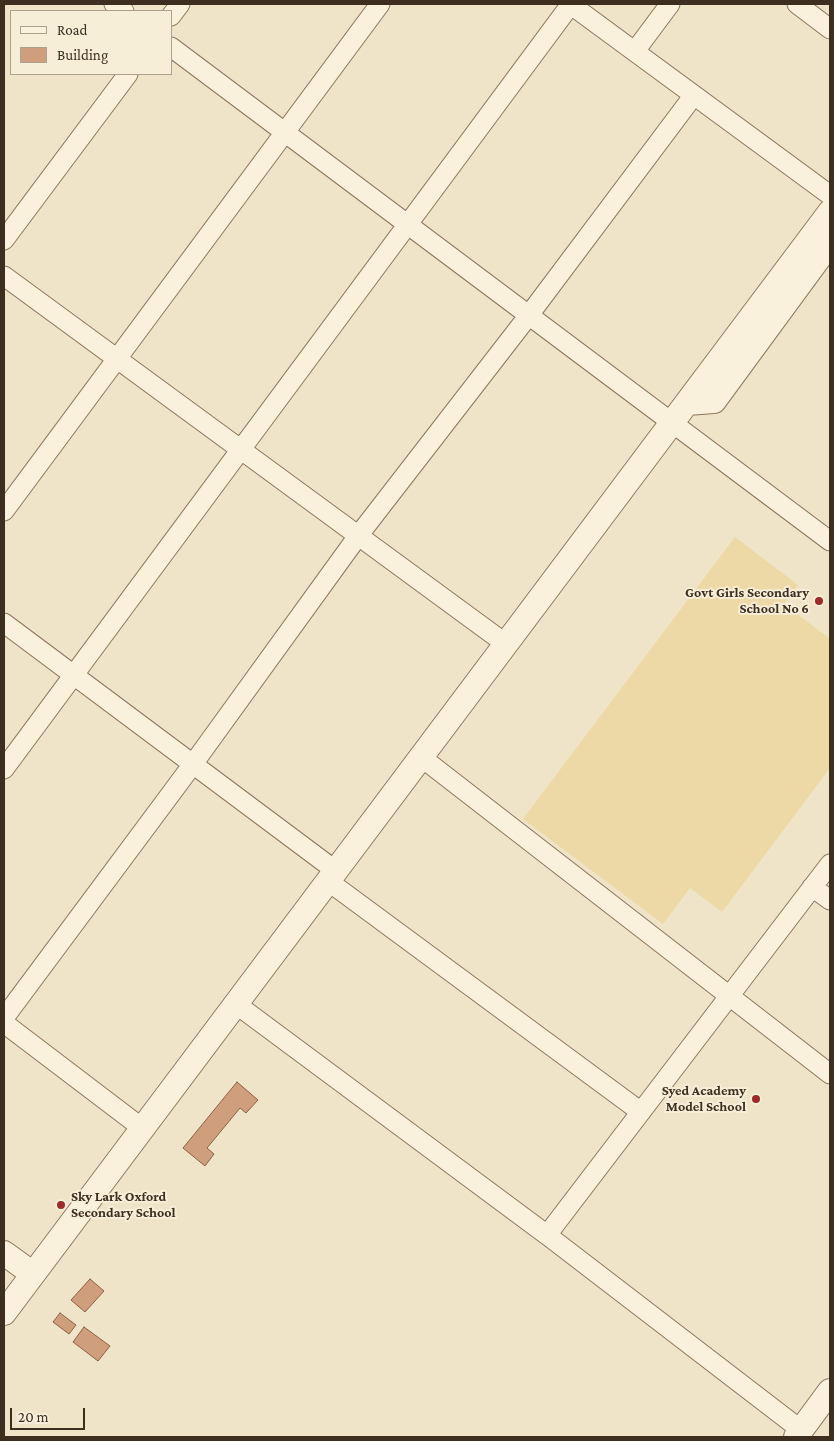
<!DOCTYPE html>
<style>
body{margin:0}
#map{position:relative;width:834px;height:1441px;overflow:hidden;background:#f0e4c8;font-family:"Crimson Pro",serif}
canvas{display:block}
.frame{position:absolute;inset:0;border:5px solid #3d2e20;pointer-events:none}
.legend{position:absolute;left:10px;top:10px;width:162px;height:65px;box-sizing:border-box;background:#f7eed8;border:1px solid #ada18e;margin:0;padding:6px 9px;list-style:none;font-size:15px;color:#3d2e20}
.legend li{display:flex;align-items:center;gap:10px;height:25px}
.legend b{width:25px;border:1px solid #ada18e}
.scale{position:absolute;left:10px;top:1408px;width:75px;height:22px;box-sizing:border-box;border:2px solid #3d2e20;border-top:0;padding-left:6px;font-size:15px;line-height:18px;white-space:nowrap;color:#3d2e20;-webkit-text-stroke:4px #f7eed8;paint-order:stroke}
</style>
<div id="map">
<canvas width="834" height="1441"></canvas>
<div class="frame"></div>
<ul class="legend">
<li><b style="height:6px;background:#faf1dc"></b>Road</li>
<li><b style="height:14px;background:#cf9f7d"></b>Building</li>
</ul>
<div class="scale">20 m</div>
</div>
<script>
const c = document.querySelector('canvas').getContext('2d');
c.lineJoin = 'round';
function fillPath(path, color) {
  c.fillStyle = color;
  c.fill(path, 'evenodd');
}
function toPath(rows) {
  const path = new Path2D();
  for (const r of rows) {
    path.moveTo(r[0], r[1]);
    for (let i = 2; i < r.length; i += 2) path.lineTo(r[i], r[i + 1]);
  }
  return path;
}
function trace(path, color, width, dash) {
  c.strokeStyle = color;
  c.lineWidth = width;
  c.lineCap = dash ? 'butt' : 'round';
  c.setLineDash(dash || []);
  c.stroke(path);
}
function drawText(font, color, halo, rows, align = 'center') {
  c.font = font + ' "Crimson Pro",serif';
  c.lineWidth = 4;
  c.setLineDash([]);
  c.textBaseline = 'middle';
  c.strokeStyle = halo;
  c.fillStyle = color;
  for (const [text, x, y, turn = 0] of rows) {
    c.save();
    c.translate(x, y);
    c.rotate((+turn || 0) * Math.PI / 180);
    c.textAlign = isNaN(turn) ? turn : align;
    if (halo) c.strokeText(text, 0, 0);
    c.fillText(text, 0, 0);
    c.restore();
  }
}
fillPath(toPath([
 [735,537,798,585,784,604,830,639,830,768,722,912,690,888,663,924,523,819]
]), '#ecd9a5');
const building = toPath([
 [237,1082,258,1100,246,1113,240,1108,207,1148,214,1154,205,1166,183,1148,237,1082],
 [90,1279,104,1291,85,1312,71,1300,90,1279],
 [60,1313,76,1325,69,1334,53,1322,60,1313],
 [84,1327,110,1346,98,1361,73,1342,84,1327]
]);
fillPath(building, '#cf9f7d');
trace(building, '#8d5f41', 1);
const minor = toPath([
 [114,4,124,11],
 [570,4,830,195],
 [797,4,830,29],
 [171,16,180,4],
 [171,47,830,541],
 [635,51,670,4],
 [4,240,128,74],
 [4,276,506,644],
 [4,511,380,4],
 [4,623,336,871],
 [421,757,830,1074],
 [4,769,571,4],
 [328,881,641,1112],
 [812,887,830,900],
 [236,1004,547,1235],
 [4,1018,193,764,358,536,529,315,694,95],
 [4,1023,142,1128],
 [801,1430,547,1235,830,864]
]);
const tertiary = toPath([
 [687,403,714,401,830,243],
 [4,1253,33,1274],
 [4,1313,830,212],
 [796,1437,830,1391]
]);
trace(minor, '#8d765c', 21);
trace(tertiary, '#8d765c', 26);
trace(minor, '#faf1dc', 19);
trace(tertiary, '#faf1dc', 24);
for (const [x, y, r, color] of [
 [819,601,5,"#9e2a2b"],
 [756,1099,5,"#9e2a2b"],
 [61,1205,5,"#9e2a2b"]
]) {
  const dot = new Path2D();
  dot.arc(x, y, r, 0, 2 * Math.PI);
  c.fillStyle = color;
  c.fill(dot);
  trace(dot, '#f7eed8', 2);
}
drawText('bold 14px', '#3d2e20', '#f7eed8', [
 ["Govt Girls Secondary",809,593],
 ["School No 6",809,609],
 ["Syed Academy",746,1091],
 ["Model School",746,1107],
 ["Sky Lark Oxford",71,1197,"left"],
 ["Secondary School",71,1213,"left"]
], 'right');
</script>
